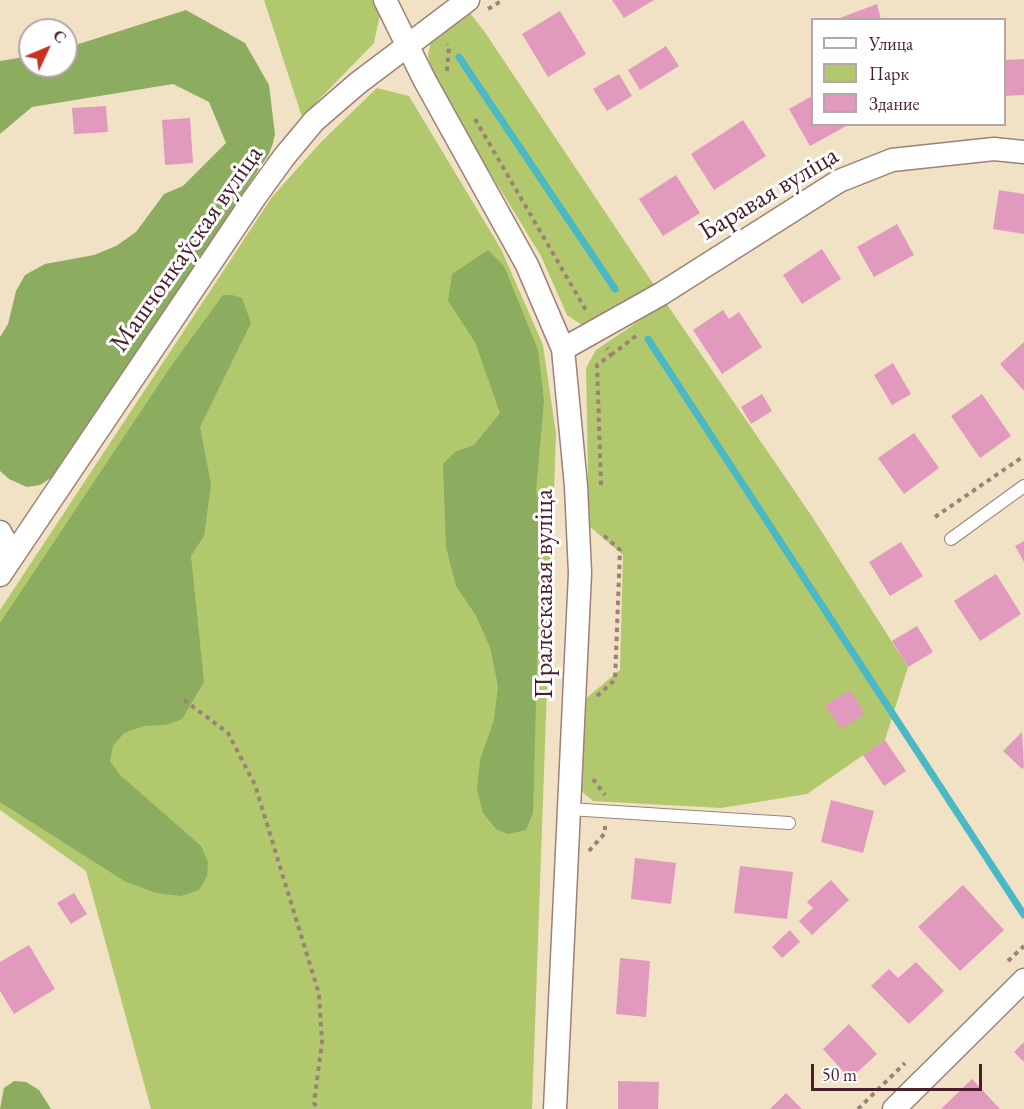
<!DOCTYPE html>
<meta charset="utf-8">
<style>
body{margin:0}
#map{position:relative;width:1024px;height:1109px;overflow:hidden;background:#f1e2c5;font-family:"EB Garamond",serif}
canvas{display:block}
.legend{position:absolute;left:811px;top:18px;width:195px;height:108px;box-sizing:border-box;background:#fff;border:2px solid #b7a5aa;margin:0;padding:8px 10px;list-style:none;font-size:18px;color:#4a1f2b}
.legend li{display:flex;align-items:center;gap:12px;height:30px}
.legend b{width:30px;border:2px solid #b7a5aa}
.north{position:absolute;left:18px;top:18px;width:60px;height:60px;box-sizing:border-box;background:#fff;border:2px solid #b7a5aa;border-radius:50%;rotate:46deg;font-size:16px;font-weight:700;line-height:24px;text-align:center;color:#4a1f2b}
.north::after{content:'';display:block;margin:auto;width:21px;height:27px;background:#c8321e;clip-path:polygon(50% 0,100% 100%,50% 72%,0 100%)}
.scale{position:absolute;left:811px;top:1064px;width:171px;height:27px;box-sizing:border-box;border:3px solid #4a1f2b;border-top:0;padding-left:8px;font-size:18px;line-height:21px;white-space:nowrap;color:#4a1f2b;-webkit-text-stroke:4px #fff;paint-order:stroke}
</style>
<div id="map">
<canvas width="1024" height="1109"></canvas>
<ul class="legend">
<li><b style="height:8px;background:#fff"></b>Улица</li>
<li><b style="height:16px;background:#b1c86d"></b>Парк</li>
<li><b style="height:16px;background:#e19abd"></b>Здание</li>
</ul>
<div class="north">С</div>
<div class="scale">50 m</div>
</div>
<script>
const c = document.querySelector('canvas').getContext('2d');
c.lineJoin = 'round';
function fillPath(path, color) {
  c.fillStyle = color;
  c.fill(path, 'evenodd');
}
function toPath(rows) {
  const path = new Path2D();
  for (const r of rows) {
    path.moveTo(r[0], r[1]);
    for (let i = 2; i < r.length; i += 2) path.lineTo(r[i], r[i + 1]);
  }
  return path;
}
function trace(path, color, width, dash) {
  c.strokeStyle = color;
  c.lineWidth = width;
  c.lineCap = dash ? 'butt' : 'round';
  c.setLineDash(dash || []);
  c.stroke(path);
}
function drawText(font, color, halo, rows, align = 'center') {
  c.font = font + ' "EB Garamond",serif';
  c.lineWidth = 6;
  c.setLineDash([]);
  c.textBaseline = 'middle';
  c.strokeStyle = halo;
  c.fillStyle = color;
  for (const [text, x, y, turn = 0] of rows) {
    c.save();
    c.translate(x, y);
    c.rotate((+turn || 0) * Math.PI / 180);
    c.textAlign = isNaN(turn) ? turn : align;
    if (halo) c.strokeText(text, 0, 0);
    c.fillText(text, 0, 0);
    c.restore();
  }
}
fillPath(toPath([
 [264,0,374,0,380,14,374,43,302,117],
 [467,9,484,31,654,285,607,316,582,325,567,315,541,256,436,84,428,56,431,40],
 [377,88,409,96,501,249,543,345,556,434,532,1109,151,1109,86,871,0,810,0,610,272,197,322,141],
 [666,303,811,515,908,667,885,740,807,794,721,808,593,801,580,790,584,700,620,670,623,555,589,526,586,368,596,350]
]), '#b1c86d');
fillPath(toPath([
 [186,10,245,43,269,85,275,134,273,143,269,154,54,476,40,485,27,487,9,479,0,471,0,337,8,324,16,291,25,275,45,264,94,255,116,246,136,232,164,194,183,186,226,143,209,102,173,84,32,107,0,134,0,61,30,56,30,66,66,66,66,48],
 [488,250,504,266,538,350,544,401,536,490,541,517,533,813,526,830,508,834,496,829,483,813,477,790,480,760,494,720,498,686,490,647,475,614,456,586,446,547,443,464,455,452,474,445,500,413,475,342,448,301,452,274],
 [223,295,232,295,242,298,251,323,200,427,211,484,204,536,191,556,204,682,182,719,166,725,144,726,124,733,113,746,110,761,120,775,201,846,208,862,207,876,199,890,181,896,157,893,126,882,0,802,0,623,169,369],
 [14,1081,26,1082,39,1090,51,1109,0,1109,4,1088]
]), '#8cac60');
trace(toPath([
 [459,57,615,289],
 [648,339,1024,915]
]), '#4ab8c5', 7);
fillPath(toPath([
 [612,0,654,0,624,18],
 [877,4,881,20,837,20,837,19],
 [560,11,586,54,548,77,522,34],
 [666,46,679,66,640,90,628,70],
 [1024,59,1024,95,1004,96,1004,60],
 [619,74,632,96,607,111,593,89],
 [812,96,812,124,850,124,810,146,789,109],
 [106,106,108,132,74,134,72,108],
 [190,118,193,163,165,165,162,120],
 [743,120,766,156,714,190,691,154],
 [676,175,700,213,663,236,639,199],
 [999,190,1024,194,1024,234,993,229],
 [897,224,914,255,874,277,857,247],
 [822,249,841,279,802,304,783,275],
 [723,310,729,319,739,312,762,347,722,374,693,330],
 [1024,342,1024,391,1000,364],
 [893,363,911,394,892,405,874,375],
 [762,394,772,411,751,424,741,407],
 [982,394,1011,436,980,458,951,416],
 [914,433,939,468,904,494,878,458],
 [1024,541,1024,562,1015,546],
 [901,542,923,576,890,596,869,562],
 [996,574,1021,614,980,641,954,601],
 [917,626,933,652,908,667,892,641],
 [850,690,865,714,841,729,825,705],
 [1022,732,1024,767,1022,769,1003,751],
 [885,740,906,771,884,786,863,755],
 [831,800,874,811,863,853,821,842],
 [635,858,676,863,671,904,631,899],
 [740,866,793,872,787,919,734,913],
 [831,880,849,900,812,935,799,921,813,908,807,902],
 [963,885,1004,930,960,971,918,927],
 [74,893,87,914,71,924,57,903],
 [790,930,800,942,782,958,772,947],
 [29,945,55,989,14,1014,0,991,0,962],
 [620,958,650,961,646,1017,616,1014],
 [916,962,944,991,909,1024,871,986,889,969,898,978],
 [849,1024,877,1054,850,1079,823,1049],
 [1024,1042,1024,1062,1014,1052],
 [972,1079,1000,1109,941,1109],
 [618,1081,659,1082,658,1109,618,1109],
 [786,1093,802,1109,770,1109]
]), '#e19abd');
const service = toPath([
 [951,539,1024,486],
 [569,809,789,823]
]);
const minor = toPath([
 [385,0,424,79,527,265,563,349,576,486,580,573,555,1109],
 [563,349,661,294,839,181,892,160,994,149,1024,152],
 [0,532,13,556],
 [0,575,255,197,284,157,314,121,358,83,468,0],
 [894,1109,1024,980]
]);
trace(service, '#9e8078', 14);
trace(minor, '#9e8078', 25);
trace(toPath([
 [488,9,503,0],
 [447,71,449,47,447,44],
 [475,119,587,312],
 [611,355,636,336],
 [601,485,597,365,611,355,607,348],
 [935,517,1024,456],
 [597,696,615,680,620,550,602,534],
 [184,700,228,733,255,785,319,994,322,1042,314,1103,318,1109],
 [593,779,605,795],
 [589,851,605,833,605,826],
 [1008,961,1024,946],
 [858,1109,905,1063]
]), '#9e8078', 4, [4.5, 4.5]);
trace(service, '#fff', 12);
trace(minor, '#fff', 22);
drawText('27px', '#4a1f2b', '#fff', [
 ["Баравая вуліца",769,194,-31],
 ["Машчонкаўская вуліца",187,249,-55],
 ["Пралескавая вуліца",545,594,-90]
]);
</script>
